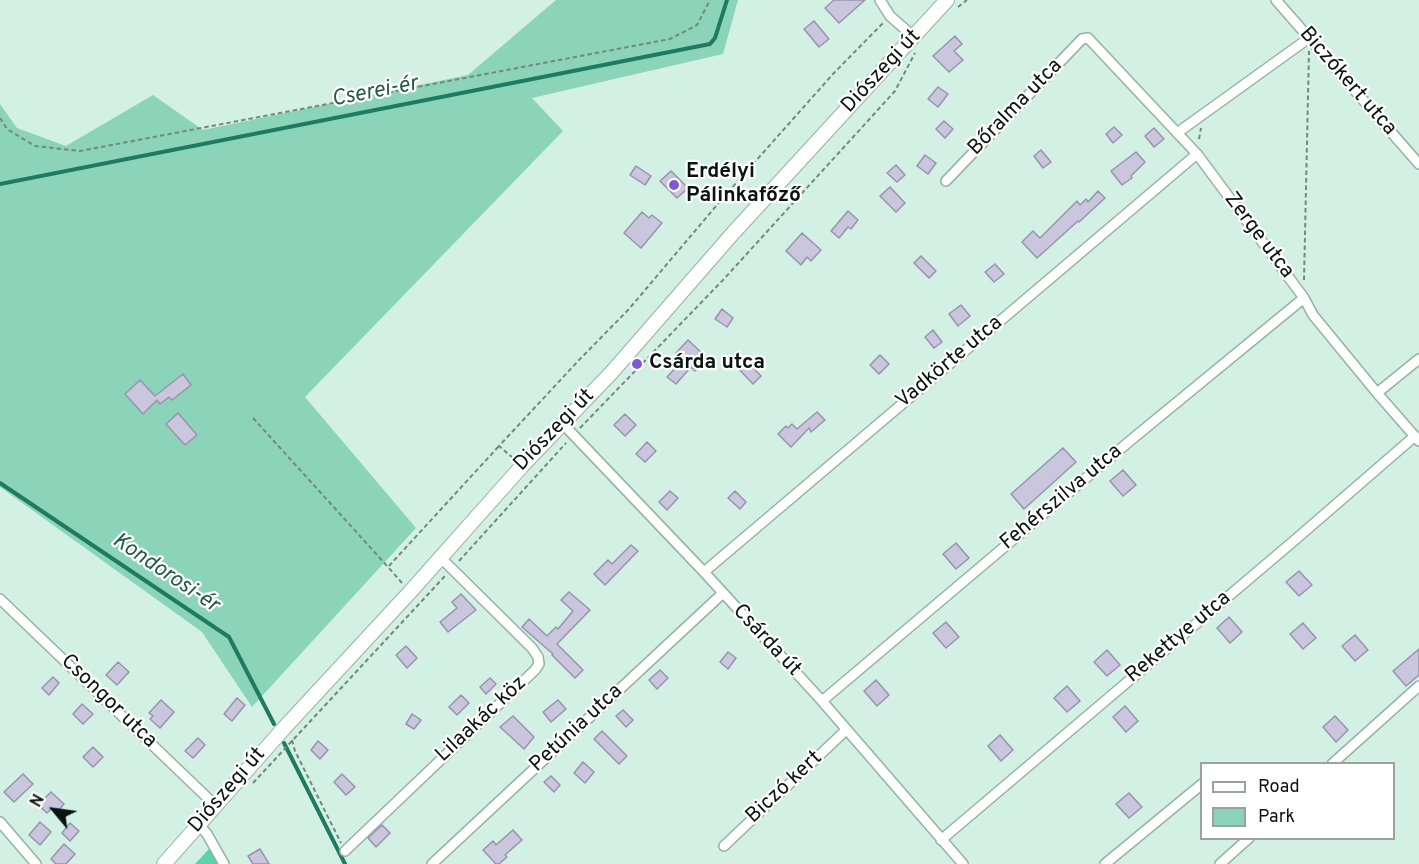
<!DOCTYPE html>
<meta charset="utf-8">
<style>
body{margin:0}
#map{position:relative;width:1419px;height:864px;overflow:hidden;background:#d3f0e4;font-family:Overpass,sans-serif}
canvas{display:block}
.legend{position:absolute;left:1200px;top:762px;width:195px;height:78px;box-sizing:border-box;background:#fff;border:2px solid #9da1a0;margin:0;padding:8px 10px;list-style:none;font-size:18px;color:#0a1411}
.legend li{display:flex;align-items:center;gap:12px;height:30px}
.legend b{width:30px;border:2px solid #9da1a0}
.north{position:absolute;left:24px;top:780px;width:60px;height:60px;-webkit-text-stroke:4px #fff;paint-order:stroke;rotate:299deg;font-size:16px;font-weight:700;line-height:24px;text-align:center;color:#0a1411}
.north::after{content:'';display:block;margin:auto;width:21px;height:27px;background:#0a1411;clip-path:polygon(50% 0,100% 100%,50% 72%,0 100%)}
</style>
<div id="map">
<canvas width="1419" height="864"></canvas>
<ul class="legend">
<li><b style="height:8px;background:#fff"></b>Road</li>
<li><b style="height:16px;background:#8bd4ba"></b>Park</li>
</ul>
<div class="north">N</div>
</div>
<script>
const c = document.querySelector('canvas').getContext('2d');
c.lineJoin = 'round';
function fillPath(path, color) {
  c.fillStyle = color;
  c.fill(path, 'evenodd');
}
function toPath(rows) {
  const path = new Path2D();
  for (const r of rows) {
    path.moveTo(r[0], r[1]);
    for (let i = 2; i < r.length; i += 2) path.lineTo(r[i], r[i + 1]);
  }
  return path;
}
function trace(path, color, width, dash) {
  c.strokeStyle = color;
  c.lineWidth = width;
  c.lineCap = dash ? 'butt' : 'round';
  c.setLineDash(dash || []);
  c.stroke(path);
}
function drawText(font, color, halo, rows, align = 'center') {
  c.font = font + ' Overpass,sans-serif';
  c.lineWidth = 4.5;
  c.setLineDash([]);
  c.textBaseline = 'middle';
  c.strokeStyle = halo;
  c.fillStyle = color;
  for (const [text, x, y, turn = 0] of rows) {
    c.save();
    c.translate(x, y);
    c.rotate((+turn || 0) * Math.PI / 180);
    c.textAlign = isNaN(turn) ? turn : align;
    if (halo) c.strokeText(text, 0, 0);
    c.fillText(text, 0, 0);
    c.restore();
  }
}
fillPath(toPath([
 [556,0,738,0,723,54,532,98,563,131,305,397,416,528,252,707,202,632,0,487,0,104,17,128,66,146,153,95,203,130,468,75]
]), '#8bd4ba');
fillPath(toPath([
 [209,849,219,864,195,864]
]), '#5bd1ac');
trace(toPath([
 [0,184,710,44,715,38,727,0],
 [0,483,229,637,274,724],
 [284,743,345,864]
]), '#1e7b62', 4);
const building = toPath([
 [834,0,865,0,839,23,825,8,834,0],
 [814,21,829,39,819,47,804,29,814,21],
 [955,36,962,44,954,51,963,60,949,72,933,56,955,36],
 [938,87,948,94,938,107,928,99,938,87],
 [944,121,953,129,945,138,936,129,944,121],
 [1114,127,1122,135,1113,143,1106,134,1114,127],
 [1154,128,1164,139,1154,147,1145,136,1154,128],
 [1041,150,1051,162,1043,168,1034,156,1041,150],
 [1136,152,1145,162,1131,176,1132,178,1122,185,1111,171,1136,152],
 [925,155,936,163,928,174,917,166,925,155],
 [896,165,905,175,897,182,887,173,896,165],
 [636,166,651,176,645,185,630,175,636,166],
 [671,171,688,188,677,198,660,181,671,171],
 [890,187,905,203,896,212,880,196,890,187],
 [1098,191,1105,198,1079,222,1078,221,1037,258,1022,242,1033,231,1040,238,1077,201,1080,205,1086,199,1088,202,1098,191],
 [848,211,858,220,851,229,848,227,839,238,831,231,848,211],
 [642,212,649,218,652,215,662,223,641,248,624,233,642,212],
 [802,233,821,250,811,261,807,257,801,265,786,251,802,233],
 [921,256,936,271,929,278,914,263,921,256],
 [995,264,1004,274,994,282,985,272,995,264],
 [961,305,970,316,958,326,949,314,961,305],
 [722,309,733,318,727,327,715,319,722,309],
 [933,330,942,342,934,348,925,337,933,330],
 [688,340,707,358,695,371,691,367,676,384,667,377,683,360,676,353,688,340],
 [880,355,889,364,879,374,870,365,880,355],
 [743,357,761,376,753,384,735,365,743,357],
 [183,374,191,385,172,400,169,397,160,404,157,400,143,414,125,394,140,380,155,396,183,374],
 [817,412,825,420,811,432,809,428,791,447,778,434,786,426,788,428,792,424,797,429,817,412],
 [178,413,197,435,185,445,166,424,178,413],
 [625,414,636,425,625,436,614,425,625,414],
 [647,442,656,451,645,462,636,454,647,442],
 [1063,448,1076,462,1024,509,1011,494,1063,448],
 [1123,470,1136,485,1123,496,1110,481,1123,470],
 [670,491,678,498,667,510,659,502,670,491],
 [735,491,746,502,740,509,728,498,735,491],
 [956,543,969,558,956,569,943,554,956,543],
 [631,545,638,551,605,585,594,574,608,560,612,564,631,545],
 [1299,571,1312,585,1299,596,1286,582,1299,571],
 [569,592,590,610,557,644,583,670,575,678,552,655,553,654,522,627,529,619,547,636,556,627,558,629,573,611,561,600,569,592],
 [461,594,476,610,448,632,440,622,457,608,452,602,461,594],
 [1229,617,1242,632,1230,643,1217,628,1229,617],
 [946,622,959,637,946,648,933,633,946,622],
 [1303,623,1316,638,1303,649,1290,634,1303,623],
 [1355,635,1368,650,1355,661,1342,646,1355,635],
 [406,646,417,658,407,668,396,655,406,646],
 [1419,649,1419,675,1406,686,1393,671,1419,649],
 [1107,650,1120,665,1107,676,1094,662,1107,650],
 [728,652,736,658,728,669,720,662,728,652],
 [118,662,129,672,117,685,106,675,118,662],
 [660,670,668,678,657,689,649,680,660,670],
 [53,677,59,683,49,695,42,688,53,677],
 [490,678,496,684,486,694,480,687,490,678],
 [876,680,889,695,877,706,864,691,876,680],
 [1067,686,1080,701,1067,712,1054,698,1067,686],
 [461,695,469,703,457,715,449,707,461,695],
 [237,698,245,705,232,721,224,714,237,698],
 [161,700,174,712,160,728,150,719,153,716,149,713,161,700],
 [558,700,566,709,551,722,543,712,558,700],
 [82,704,93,714,83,724,73,714,82,704],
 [1125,706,1138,721,1126,732,1113,717,1125,706],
 [623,710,633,720,626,727,616,716,623,710],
 [412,714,421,720,414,729,406,724,412,714],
 [513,716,534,737,524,749,500,727,513,716],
 [1335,716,1348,730,1336,742,1323,727,1335,716],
 [602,731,627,756,619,764,594,739,602,731],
 [1000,735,1013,750,1001,761,988,746,1000,735],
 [198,738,205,745,193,758,185,751,198,738],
 [318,741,328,750,320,759,311,750,318,741],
 [93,747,103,757,93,767,83,757,93,747],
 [583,762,594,772,585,783,574,773,583,762],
 [23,774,33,784,14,802,4,792,23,774],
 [342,774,355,787,346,795,334,782,342,774],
 [551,776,560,785,554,792,544,782,551,776],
 [51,792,64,804,57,812,52,808,47,813,38,805,51,792],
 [1129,793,1142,807,1129,818,1116,804,1129,793],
 [40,822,51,832,40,845,29,835,40,822],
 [70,823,79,831,70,841,62,833,70,823],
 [382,825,390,833,376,847,368,838,382,825],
 [513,830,522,840,505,855,507,857,499,864,496,864,483,850,493,841,496,845,513,830],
 [64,844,75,854,66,864,56,864,51,859,64,844],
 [260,849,269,864,253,864,248,856,260,849]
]);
fillPath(building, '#c9c6de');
trace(building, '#9894ab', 1.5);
const street = toPath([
 [880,0,890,16,914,37],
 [1276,0,1419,164],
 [1177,133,1309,38],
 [946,181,1082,39,1088,38,1197,154,1304,298,1313,315,1377,393,1419,441],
 [1377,393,1419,359],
 [563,424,704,572,822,701,963,864],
 [704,572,1197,154],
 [0,599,215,805],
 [822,701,1131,440,1304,298],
 [1332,764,1419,686],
 [0,822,36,864],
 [199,825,207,834,224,864],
 [941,840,1296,539,1415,436],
 [724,846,846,730],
 [345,851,535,670,539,664,538,657,532,648,441,558],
 [432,864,723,593],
 [1105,864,1202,784],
 [1220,864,1249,838]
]);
const secondary = toPath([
 [164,864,285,727,410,592,522,466,612,372,734,232,947,0]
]);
trace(street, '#96b1a6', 12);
trace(secondary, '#96b1a6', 16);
trace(toPath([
 [958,7,967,0],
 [0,118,7,129,35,146,80,151,670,39,697,25,710,0],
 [1199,139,1201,128],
 [1304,280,1309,51],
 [253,418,388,567],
 [580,428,723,280,895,91,915,53],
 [513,458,499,446,580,359,629,309,722,199,833,74,884,22],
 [459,561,566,443],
 [402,583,388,567,499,446],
 [292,740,295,751,341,843],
 [253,783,445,576]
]), '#748880', 2, [4.5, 3]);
trace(street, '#fff', 9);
trace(secondary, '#fff', 14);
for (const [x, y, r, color] of [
 [674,185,6,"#7e5ad4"],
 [637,364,6,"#7e5ad4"]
]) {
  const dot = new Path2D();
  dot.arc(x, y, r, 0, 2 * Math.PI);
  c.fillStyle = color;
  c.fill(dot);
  trace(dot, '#fff', 2);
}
drawText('21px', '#0a1411', '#fff', [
 ["Diószegi út",882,72,-47],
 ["Biczókert utca",1347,82,49],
 ["Bőralma utca",1016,108,-46],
 ["Zerge utca",1258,236,53],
 ["Vadkörte utca",950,363,-40],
 ["Diószegi út",555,431,-46],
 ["Fehérszilva utca",1062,498,-40],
 ["Rekettye utca",1179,638,-40],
 ["Csárda út",766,641,47],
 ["Csongor utca",108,702,44],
 ["Lilaakác köz",482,720,-43],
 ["Petúnia utca",577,729,-43],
 ["Biczó kert",785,788,-43],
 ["Diószegi út",228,791,-49]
]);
drawText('bold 21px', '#0a1411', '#fff', [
 ["Erdélyi",686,173],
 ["Pálinkafőző",686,197],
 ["Csárda utca",649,364]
], 'left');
drawText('italic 22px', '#275848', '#fff', [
 ["Cserei-ér",375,93,-11],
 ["Kondorosi-ér",165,574,34]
]);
</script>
